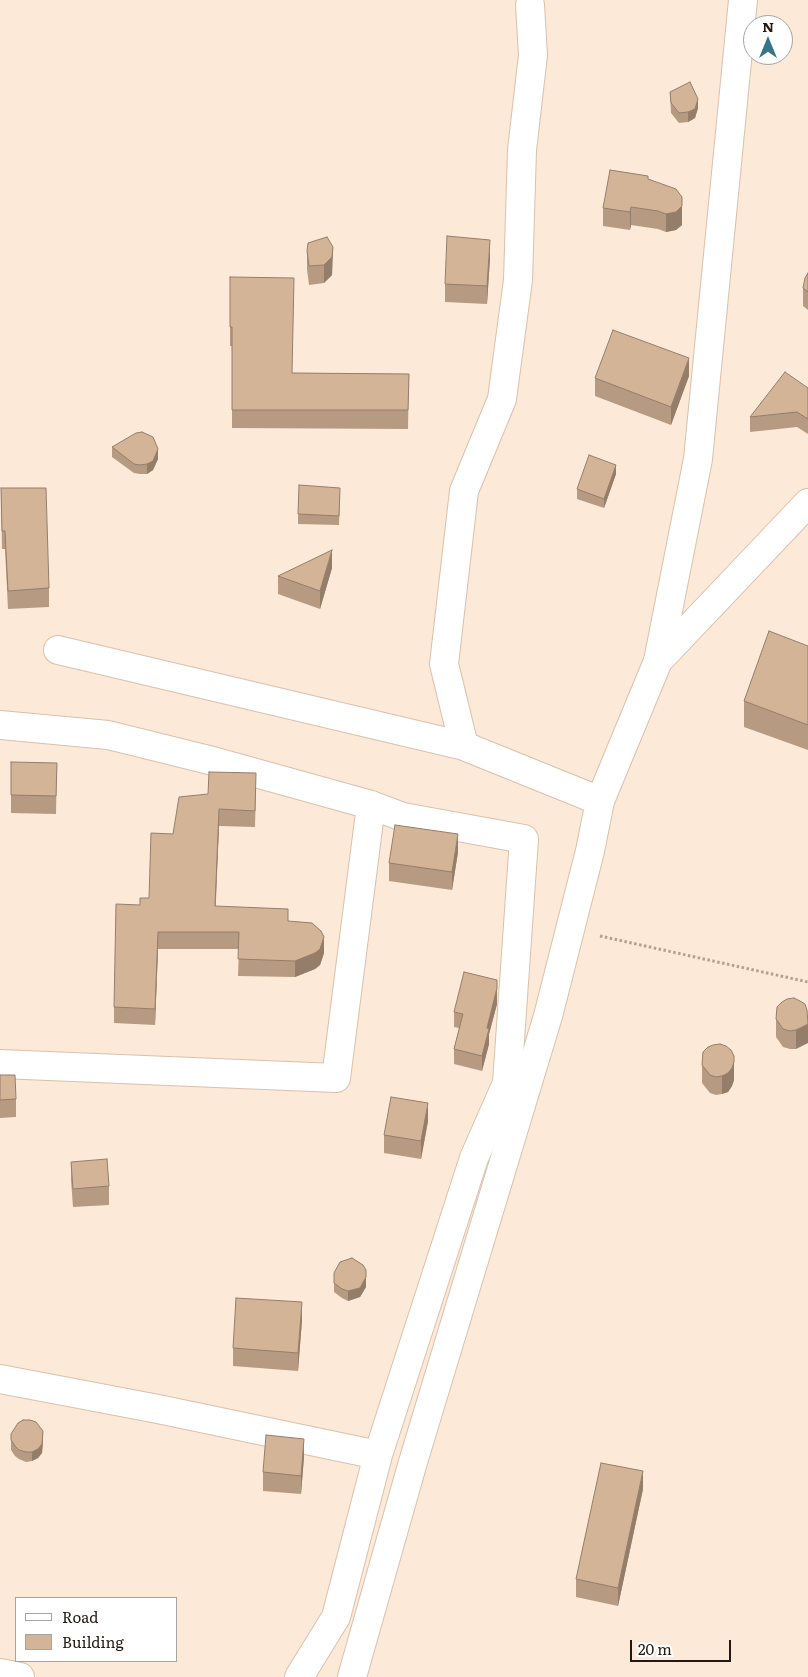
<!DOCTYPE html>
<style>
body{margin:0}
#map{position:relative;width:808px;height:1677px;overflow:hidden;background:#fde9d8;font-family:Literata,serif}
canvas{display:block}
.legend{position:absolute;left:15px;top:1597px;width:162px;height:65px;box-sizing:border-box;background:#fff;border:1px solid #a7a3a0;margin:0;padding:6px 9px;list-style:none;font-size:15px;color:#221912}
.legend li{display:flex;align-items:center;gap:10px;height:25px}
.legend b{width:25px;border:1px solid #a7a3a0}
.north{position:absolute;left:743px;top:15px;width:50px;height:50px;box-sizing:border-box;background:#fff;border:1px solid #a7a3a0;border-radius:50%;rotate:0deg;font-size:14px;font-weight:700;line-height:20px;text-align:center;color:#221912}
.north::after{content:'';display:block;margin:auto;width:18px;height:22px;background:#347688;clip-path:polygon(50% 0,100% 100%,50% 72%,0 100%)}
.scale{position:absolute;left:630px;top:1640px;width:101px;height:22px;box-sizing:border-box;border:2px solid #221912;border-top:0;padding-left:6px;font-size:15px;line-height:18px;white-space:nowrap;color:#221912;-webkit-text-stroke:4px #fff;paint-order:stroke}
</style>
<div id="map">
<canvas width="808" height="1677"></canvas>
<ul class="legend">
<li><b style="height:6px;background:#fff"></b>Road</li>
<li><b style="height:14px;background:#d4b497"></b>Building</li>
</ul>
<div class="north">N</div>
<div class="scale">20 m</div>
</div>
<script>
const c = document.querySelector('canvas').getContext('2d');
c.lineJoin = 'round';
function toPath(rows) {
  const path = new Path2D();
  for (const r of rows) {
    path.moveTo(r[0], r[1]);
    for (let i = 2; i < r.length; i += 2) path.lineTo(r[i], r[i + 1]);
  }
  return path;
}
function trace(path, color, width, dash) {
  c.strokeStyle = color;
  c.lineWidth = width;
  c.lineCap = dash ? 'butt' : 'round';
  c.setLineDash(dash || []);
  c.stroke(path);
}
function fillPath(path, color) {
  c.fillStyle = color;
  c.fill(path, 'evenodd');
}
const minor = toPath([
 [530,5,533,55,522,150,518,280,502,399,464,491,444,664,464,746,600,801],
 [58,650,464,746],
 [658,661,808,503],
 [0,725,108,735,209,760,371,805,403,817,524,839,507,1083,474,1158,378,1455,336,1617,299,1677],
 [0,1064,336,1078,371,805],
 [0,1379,158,1409,378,1455],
 [0,1673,20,1677]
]);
const major = toPath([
 [352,1677,413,1462,548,1016,590,851,600,801,658,661,698,459,743,0]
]);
trace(minor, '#d9c1ac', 30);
trace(major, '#d9c1ac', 30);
trace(toPath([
 [600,936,808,982]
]), '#b1a193', 3, [2.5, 2.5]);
trace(minor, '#fff', 28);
trace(major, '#fff', 28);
fillPath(toPath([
 [670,92,698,108,695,118,688,122,679,123,671,113],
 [648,179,682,225,676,230,666,232,658,229,631,225,630,230,603,226,603,208],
 [333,247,332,275,324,283,309,285,307,269,307,251],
 [490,258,487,304,445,302,445,284],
 [808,273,808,310,803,306,803,288],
 [230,277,292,373,409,374,408,429,232,428,232,346,230,346],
 [689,376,671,425,595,396,595,378],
 [808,388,808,434,797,427,750,432,750,417],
 [112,447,158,459,153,470,147,474,140,474,134,473,112,457],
 [616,474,604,508,577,499,577,489],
 [1,488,49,588,49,607,8,609,5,549,2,549],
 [340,497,339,525,298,524,298,514],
 [332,568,320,609,278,594,278,576],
 [808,646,808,750,744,727,744,701],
 [57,763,56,814,11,813,11,795],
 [256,790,255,827,219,826,215,906,288,921,324,953,320,965,315,969,295,977,238,976,239,949,158,949,155,1025,114,1023,114,1007,140,905,149,898,173,834,208,794],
 [458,852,452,890,389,881,389,863],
 [497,995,497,1004,489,1034,489,1044,482,1071,454,1064,454,1049,459,1028,454,1027,454,1012],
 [800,1001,796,1049,790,1049,783,1047,776,1037,776,1019],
 [702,1065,734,1080,732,1086,728,1092,722,1094,716,1095,710,1093,702,1083],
 [0,1075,16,1099,16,1117,0,1118],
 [428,1121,421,1159,384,1153,384,1135],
 [71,1162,109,1186,109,1205,73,1207,71,1180],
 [334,1273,366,1287,360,1297,348,1301,342,1298,334,1292],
 [302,1320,298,1371,233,1366,233,1348],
 [11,1434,43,1441,42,1453,38,1458,32,1461,26,1462,19,1459,15,1456,11,1450],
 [304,1457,301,1494,263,1491,263,1472],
 [643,1489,618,1606,576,1597,576,1579]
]), '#b69b82');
fillPath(toPath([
 [698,99,698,108,695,118,688,122,688,112],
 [682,206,682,225,676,230,666,232,666,214],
 [631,207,631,225,630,230,630,212],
 [490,240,490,258,487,304,487,286],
 [333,247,332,275,324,283,324,265],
 [689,358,689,376,671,425,671,407],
 [158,449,158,459,153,470,147,474,147,464],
 [616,465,616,474,604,508,604,499],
 [332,550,332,568,320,609,320,591],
 [219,809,219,826,215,923,215,906],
 [458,834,458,852,452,890,452,872],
 [158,932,158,949,155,1025,155,1009],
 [324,937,324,953,320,965,315,969,295,977,295,961],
 [497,980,497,1004,489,1034,489,1044,482,1071,482,1056,487,1028],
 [808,1024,808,1043,796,1049,796,1030],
 [734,1062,734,1080,732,1086,728,1092,722,1094,722,1076],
 [428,1103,428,1121,421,1159,421,1141],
 [366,1277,366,1287,360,1297,348,1301,348,1291],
 [302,1302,302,1320,298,1371,298,1353],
 [43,1431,43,1441,42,1453,38,1458,32,1461,32,1452],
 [304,1439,304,1457,301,1494,301,1476],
 [643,1471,643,1489,618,1606,618,1588]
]), '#947e6a');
const building = toPath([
 [690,82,698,99,695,109,688,112,679,113,671,103,670,92,690,82],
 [610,170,648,176,648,179,676,189,682,197,682,206,676,212,666,214,658,211,631,207,630,212,603,208,610,170],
 [447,236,490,240,487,286,445,284,447,236],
 [327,237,333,247,332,257,324,265,309,266,307,251,308,243,327,237],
 [808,273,808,292,803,288,805,278,808,273],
 [230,277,294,278,292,373,409,374,408,410,232,410,232,327,230,327,230,277],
 [613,330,689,358,671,407,595,378,613,330],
 [785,372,808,388,808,419,797,412,750,417,785,372],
 [142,432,153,437,158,449,153,461,147,464,140,465,134,464,112,447,136,433,142,432],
 [589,455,616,465,604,499,577,489,589,455],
 [299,485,340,488,339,516,298,514,299,485],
 [1,488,46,488,49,588,8,591,5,531,2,531,1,488],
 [332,550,320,591,278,576,332,550],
 [769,631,808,646,808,725,744,701,769,631],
 [11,762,57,763,56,796,11,795,11,762],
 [209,772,256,773,255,811,219,809,215,906,288,909,288,921,312,923,321,931,324,937,320,949,315,953,295,961,238,959,239,932,158,932,155,1009,114,1007,116,904,140,905,140,898,149,898,151,833,173,834,179,797,208,794,209,772],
 [395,825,458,834,452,872,389,863,395,825],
 [464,972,497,980,497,988,487,1028,489,1029,482,1056,454,1049,463,1014,454,1012,464,972],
 [794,998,800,1001,805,1004,807,1010,808,1024,796,1030,790,1031,783,1029,776,1019,777,1007,782,1002,787,999,794,998],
 [720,1044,726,1046,731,1050,734,1056,734,1062,732,1068,728,1073,722,1076,716,1077,710,1075,702,1065,703,1052,708,1047,713,1045,720,1044],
 [0,1075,15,1075,16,1099,0,1100,0,1075],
 [391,1097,428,1103,421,1141,384,1135,391,1097],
 [107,1159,109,1186,73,1189,71,1162,107,1159],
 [352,1258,363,1265,366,1270,366,1277,360,1288,348,1291,342,1289,334,1283,334,1273,340,1262,352,1258],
 [236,1298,302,1302,298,1353,233,1348,236,1298],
 [23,1420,30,1420,36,1422,43,1431,42,1444,38,1449,32,1452,26,1452,19,1450,15,1446,11,1440,11,1434,18,1423,23,1420],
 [266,1435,304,1439,301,1476,263,1472,266,1435],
 [601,1463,643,1471,618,1588,576,1579,601,1463]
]);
fillPath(building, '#d4b497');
trace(building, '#947e6a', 1);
</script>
